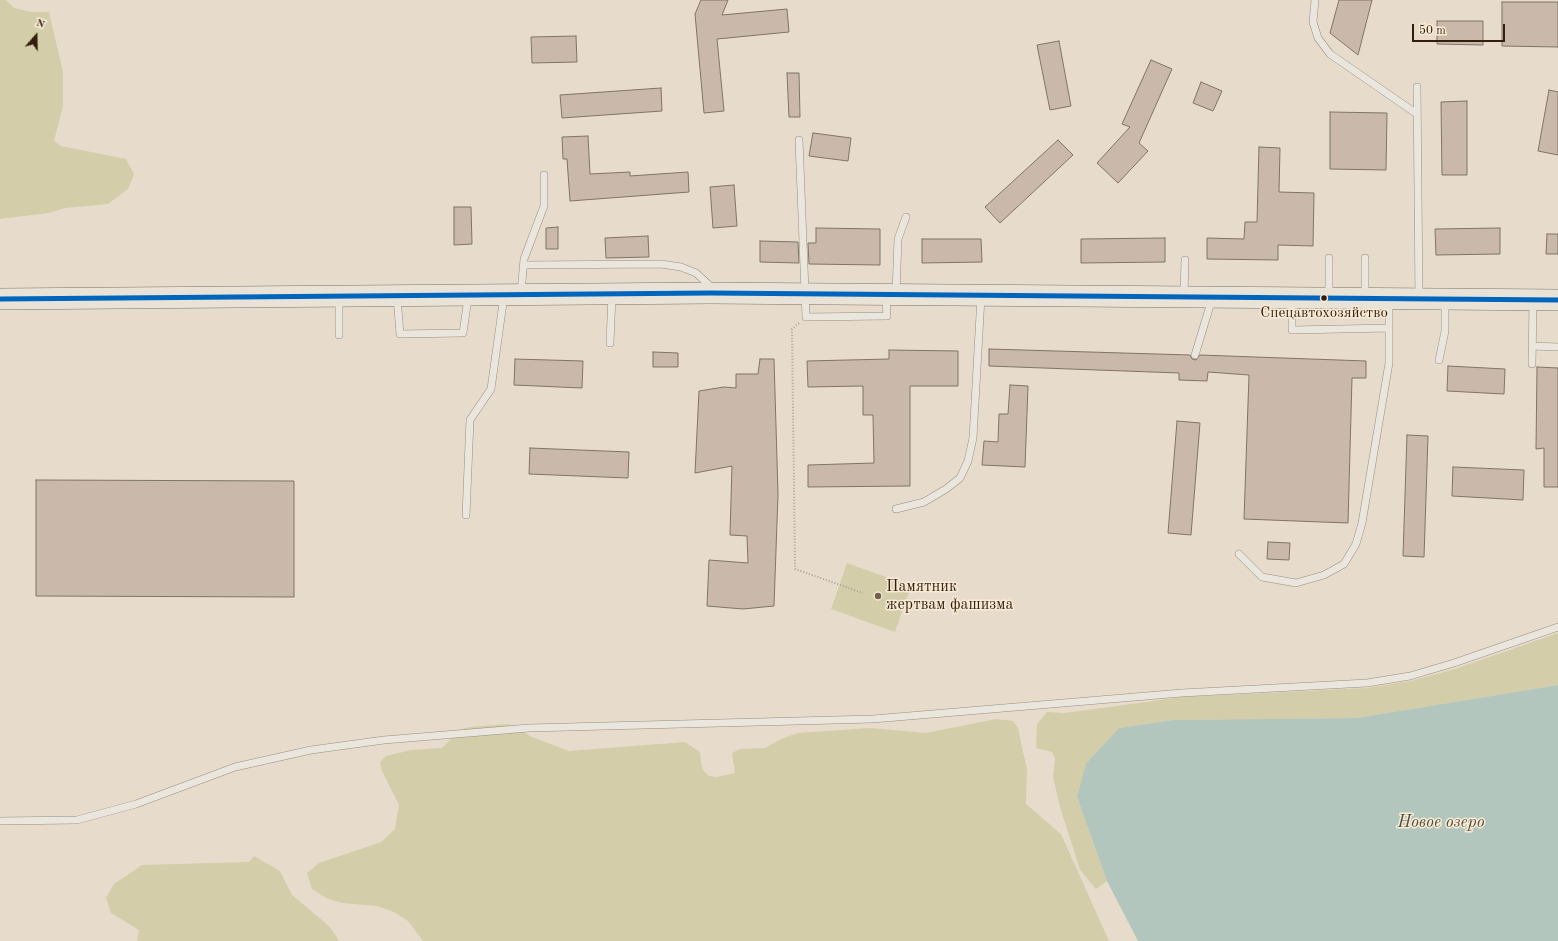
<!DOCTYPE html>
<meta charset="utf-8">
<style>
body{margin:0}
#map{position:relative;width:1558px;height:941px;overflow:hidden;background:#e7dccb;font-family:"Old Standard TT",serif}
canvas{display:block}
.north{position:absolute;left:16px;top:16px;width:40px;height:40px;-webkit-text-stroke:3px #f7ebd5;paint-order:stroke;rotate:20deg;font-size:11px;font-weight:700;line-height:16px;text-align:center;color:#341d0c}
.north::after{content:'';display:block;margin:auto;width:14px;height:18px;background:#341d0c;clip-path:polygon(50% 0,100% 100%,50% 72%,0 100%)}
.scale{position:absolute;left:1412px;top:24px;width:93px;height:18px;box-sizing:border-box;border:2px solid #341d0c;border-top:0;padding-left:5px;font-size:12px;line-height:14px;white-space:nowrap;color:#341d0c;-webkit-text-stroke:3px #f7ebd5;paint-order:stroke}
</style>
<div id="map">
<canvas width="1558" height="941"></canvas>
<div class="north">N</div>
<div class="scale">50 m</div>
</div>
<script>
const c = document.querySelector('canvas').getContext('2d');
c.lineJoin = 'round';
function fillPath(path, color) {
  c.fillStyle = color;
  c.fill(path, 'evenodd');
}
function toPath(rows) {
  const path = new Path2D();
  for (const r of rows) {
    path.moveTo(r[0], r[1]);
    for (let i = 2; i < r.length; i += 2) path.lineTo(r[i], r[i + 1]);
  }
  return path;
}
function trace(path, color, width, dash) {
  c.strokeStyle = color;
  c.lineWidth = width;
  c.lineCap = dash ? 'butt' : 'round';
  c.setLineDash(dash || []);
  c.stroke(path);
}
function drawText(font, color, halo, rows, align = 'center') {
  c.font = font + ' "Old Standard TT",serif';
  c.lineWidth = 3;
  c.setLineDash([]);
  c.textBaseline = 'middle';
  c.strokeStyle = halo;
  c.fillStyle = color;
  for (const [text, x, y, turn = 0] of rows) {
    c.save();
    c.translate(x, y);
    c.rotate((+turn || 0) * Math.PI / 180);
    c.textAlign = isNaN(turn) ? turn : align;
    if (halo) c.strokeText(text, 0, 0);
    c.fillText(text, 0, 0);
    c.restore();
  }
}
fillPath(toPath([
 [0,0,6,0,14,8,31,12,49,12,63,72,63,106,54,141,61,146,126,159,134,174,128,189,108,204,65,208,49,213,0,219],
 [847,563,911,586,895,632,831,609],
 [1558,633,1558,685,1357,718,1173,720,1119,728,1077,797,1107,881,1096,889,1080,870,1060,807,1053,777,1055,759,1052,752,1036,748,1037,724,1047,712,1065,713,1182,697,1367,688,1411,681,1455,669],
 [996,719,1013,721,1018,728,1027,770,1026,804,1061,834,1109,941,423,941,408,921,394,912,377,906,342,903,326,898,312,889,307,873,319,863,381,842,395,829,399,805,382,771,380,762,386,756,411,750,442,748,460,730,469,727,508,724,532,737,569,751,685,742,700,752,702,769,709,776,717,777,735,773,732,753,740,749,765,748,781,739,798,733,870,728,926,733],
 [254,856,280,871,292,895,330,927,339,941,137,941,139,930,111,913,106,898,114,884,142,865,249,862]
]), '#d3cda9');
fillPath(toPath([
 [1558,685,1558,941,1138,941,1107,881,1077,797,1086,764,1119,728,1173,720,1357,718]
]), '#b2c6bd');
const building = toPath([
 [701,0,728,0,722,15,787,9,789,32,717,39,724,111,704,113,695,14,701,0],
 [1339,0,1372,0,1358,55,1330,33,1339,0],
 [1502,2,1558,2,1558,47,1502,46,1502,2],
 [1437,21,1483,21,1483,45,1437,44,1437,21],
 [576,36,577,62,532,63,531,37,576,36],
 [1059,41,1071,106,1050,110,1037,45,1059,41],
 [1151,60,1172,69,1139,143,1148,151,1118,183,1097,163,1130,127,1122,124,1151,60],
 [787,73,799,73,800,117,789,117,787,73],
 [1201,82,1222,91,1213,111,1193,103,1201,82],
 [661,88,662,111,562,118,560,95,661,88],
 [1549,90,1558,92,1558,155,1538,151,1549,90],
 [1467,101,1467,175,1442,175,1441,102,1467,101],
 [1330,112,1387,113,1386,170,1330,169,1330,112],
 [813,133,851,138,848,161,809,156,813,133],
 [588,136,590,174,630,172,630,176,688,172,689,192,570,201,567,159,563,159,562,137,588,136],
 [1058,140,1073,155,1000,223,985,207,1058,140],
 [1259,147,1280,148,1279,192,1314,193,1313,246,1278,245,1278,260,1207,259,1207,238,1244,239,1245,222,1257,222,1259,147],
 [734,185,737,226,713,228,710,187,734,185],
 [454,207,471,207,472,244,454,245,454,207],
 [558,227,558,249,546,249,546,228,558,227],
 [816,228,880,229,880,265,809,264,808,243,816,243,816,228],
 [1500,228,1500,254,1436,255,1435,229,1500,228],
 [1547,234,1558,234,1558,254,1546,254,1547,234],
 [648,236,649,257,606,258,605,238,648,236],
 [1165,238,1165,262,1081,263,1081,239,1165,238],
 [922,239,981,239,982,262,922,263,922,239],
 [760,241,798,242,799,263,760,262,760,241],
 [989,349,1190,355,1192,359,1196,360,1200,355,1366,361,1366,378,1352,378,1348,523,1244,519,1249,375,1208,372,1207,381,1179,380,1179,373,989,366,989,349],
 [889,350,958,351,958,386,910,386,910,486,808,487,808,465,874,463,873,415,863,415,863,386,808,387,807,361,889,359,889,350],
 [653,352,678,353,678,367,653,367,653,352],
 [515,359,583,361,582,388,514,385,515,359],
 [760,359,774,359,778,494,774,606,743,609,707,606,709,560,748,563,747,536,730,535,732,466,695,473,699,391,724,387,736,388,736,374,758,374,760,359],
 [1448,366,1505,369,1504,394,1447,391,1448,366],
 [1537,367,1558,368,1558,487,1544,487,1544,448,1536,449,1537,367],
 [1010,385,1028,386,1025,467,982,465,984,441,998,442,999,414,1008,414,1010,385],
 [1177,421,1200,423,1191,535,1168,533,1177,421],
 [1407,435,1428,436,1424,557,1403,556,1407,435],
 [530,448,629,452,628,478,529,474,530,448],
 [1453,467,1524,470,1523,500,1452,496,1453,467],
 [36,480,294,481,294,597,36,596,36,480],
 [1268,542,1290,543,1289,560,1267,559,1268,542]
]);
fillPath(building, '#cab9ab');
trace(building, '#7d7469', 1);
const service = toPath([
 [1315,0,1313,22,1318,38,1330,54,1417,114],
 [1417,87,1419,298],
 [799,140,806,317,887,316,886,297],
 [1329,258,1329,297],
 [524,265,661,264,681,267,696,273,708,284,710,291],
 [521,293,524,259,544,206,544,175],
 [896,294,898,239,906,217],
 [1184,295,1185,260],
 [397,297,400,334,463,333,468,298],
 [1365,297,1365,258],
 [1292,299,1292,330,1389,328],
 [339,335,339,298],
 [610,343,612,295],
 [1532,346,1558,347],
 [1195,355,1212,299],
 [1439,360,1445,331,1445,301],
 [1532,364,1533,302],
 [896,509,924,502,946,489,960,478,968,461,973,438,981,297],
 [466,515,470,420,491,389,504,296],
 [1239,554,1262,577,1296,583,1324,575,1344,564,1356,544,1362,523,1389,363,1389,301],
 [0,821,77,820,136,804,235,767,311,750,384,740,529,728,873,719,1182,693,1367,683,1410,676,1454,663,1558,627]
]);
const primary = toPath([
 [0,299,710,293,1558,300]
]);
trace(service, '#978e82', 8);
trace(primary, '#7d7469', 22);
trace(toPath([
 [799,323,792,329,795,569,863,593]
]), '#a8a29a', 2, [1, 2]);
trace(service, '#ebe6dd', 7);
trace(primary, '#e8e2d7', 21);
trace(toPath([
 [0,299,710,293,1558,300]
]), '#0065bd', 5);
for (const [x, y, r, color] of [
 [1324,298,3.5,"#341d0c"],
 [878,596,4,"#73604f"]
]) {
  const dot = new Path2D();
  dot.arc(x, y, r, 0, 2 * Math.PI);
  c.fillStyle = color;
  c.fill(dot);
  trace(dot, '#f7ebd5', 1.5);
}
drawText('15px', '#341d0c', '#f7ebd5', [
 ["Спецавтохозяйство",1324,313]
]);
drawText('16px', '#341d0c', '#f7ebd5', [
 ["Памятник",886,587],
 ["жертвам фашизма",886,605]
], 'left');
drawText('italic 17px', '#534d3f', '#f7ebd5', [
 ["Новое озеро",1441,823]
]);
</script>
